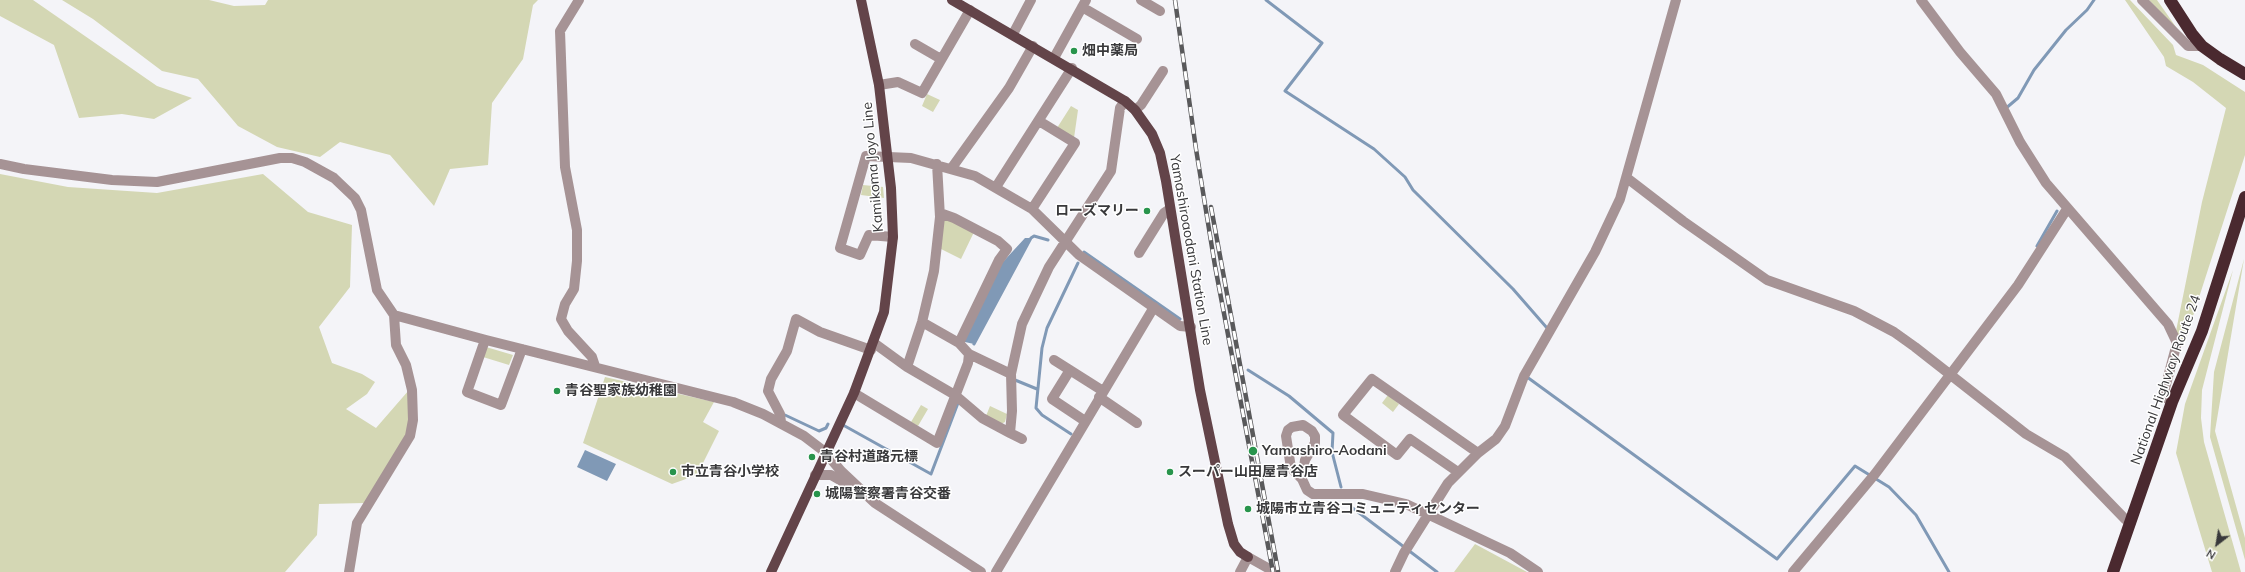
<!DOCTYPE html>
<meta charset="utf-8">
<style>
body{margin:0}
#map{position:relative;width:2245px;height:572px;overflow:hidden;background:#f4f4f8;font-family:Mulish,sans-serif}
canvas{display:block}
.north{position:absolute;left:2197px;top:524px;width:40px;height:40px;-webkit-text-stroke:3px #fff;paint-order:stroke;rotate:211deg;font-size:11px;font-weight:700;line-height:16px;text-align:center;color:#39393b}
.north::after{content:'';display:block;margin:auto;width:14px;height:18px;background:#39393b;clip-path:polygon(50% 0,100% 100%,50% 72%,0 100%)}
</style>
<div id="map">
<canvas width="2245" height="572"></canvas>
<div class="north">N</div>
</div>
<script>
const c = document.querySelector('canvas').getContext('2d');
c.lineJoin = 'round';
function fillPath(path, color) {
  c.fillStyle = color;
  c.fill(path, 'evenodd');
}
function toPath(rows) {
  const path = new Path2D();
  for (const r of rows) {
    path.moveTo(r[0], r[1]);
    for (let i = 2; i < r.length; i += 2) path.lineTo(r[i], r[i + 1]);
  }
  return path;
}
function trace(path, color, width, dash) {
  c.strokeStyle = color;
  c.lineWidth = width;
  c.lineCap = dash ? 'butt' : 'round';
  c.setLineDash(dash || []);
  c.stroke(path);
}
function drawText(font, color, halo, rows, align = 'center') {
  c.font = font + ' Mulish,"Noto Sans JP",sans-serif';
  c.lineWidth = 3;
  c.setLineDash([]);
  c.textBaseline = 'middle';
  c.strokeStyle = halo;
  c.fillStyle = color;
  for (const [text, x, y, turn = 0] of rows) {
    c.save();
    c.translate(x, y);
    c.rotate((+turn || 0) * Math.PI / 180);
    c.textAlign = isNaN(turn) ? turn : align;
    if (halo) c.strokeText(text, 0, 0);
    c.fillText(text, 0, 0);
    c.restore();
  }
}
fillPath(toPath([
 [0,0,33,0,157,86,192,98,154,119,122,114,79,118,54,45,0,16],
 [62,0,209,0,234,6,265,5,268,0,538,0,533,5,523,59,492,103,488,165,450,169,434,206,390,155,340,142,320,157,277,147,238,126,198,79,162,71,93,19],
 [2125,0,2130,0,2173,45,2176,55,2203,65,2245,92,2245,155,2183,347,2176,331,2202,202,2226,108,2193,82,2166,66,2164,57],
 [2149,0,2157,0,2183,37],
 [927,94,940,100,933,112,922,106],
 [1071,106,1078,110,1074,138,1057,128],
 [0,174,68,187,157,193,263,174,308,212,352,225,350,287,319,327,332,363,362,374,375,382,367,394,346,409,376,428,409,390,410,420,406,437,365,503,319,504,317,535,285,572,0,572],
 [863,185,883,187,884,198,861,195],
 [942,217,974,232,961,259,939,248],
 [2244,259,2215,431,2245,538,2245,560,2210,437,2214,372],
 [2233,270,2202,390,2201,418,2204,442,2241,572,2212,572,2176,453,2185,404],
 [486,347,513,355,509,365,483,357],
 [605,377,714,402,703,422,719,431,697,475,672,484,583,443],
 [1388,395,1399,404,1393,412,1382,403],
 [921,405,928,409,918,426,911,422],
 [990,406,1007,414,1005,422,1001,424,986,416],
 [1475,544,1527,572,1454,572]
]), '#d4d7b4');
fillPath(toPath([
 [1025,238,1031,238,974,344,965,342,964,338,1001,264],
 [585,450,616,464,607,481,577,467]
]), '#8099b6');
trace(toPath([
 [1266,0,1322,43,1285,91,1374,149,1405,177,1413,190,1513,289,1547,328],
 [2005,109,2018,98,2034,70,2066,30,2087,10,2094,0],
 [2037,246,2057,211],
 [1084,252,1180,319],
 [974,344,1031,238,1034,236,1048,240],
 [1248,370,1289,396,1333,433,1332,452,1341,487],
 [1527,377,1777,559,1855,466,1889,487,1916,515,1949,572],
 [1015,380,1037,389],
 [785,415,819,431,826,428,828,424],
 [843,425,931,474,958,403],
 [1071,434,1042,415,1036,408,1042,348,1047,328,1078,263],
 [1350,506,1437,572]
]), '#8099b6', 3);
trace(toPath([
 [579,0,560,31,565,167,577,230,577,261,574,289,565,304,561,319,568,331,592,357,595,366],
 [1141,0,1160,11],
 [1921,0,1960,52,1996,94,2020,142,2046,183,2168,324,2177,343,2164,392,2166,398,2172,402],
 [2142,0,2188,46,2202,46],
 [1082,7,1137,39],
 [1013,34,1031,0],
 [915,44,941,59],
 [1054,58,1086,0],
 [879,85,898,82,922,93,970,10],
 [1135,110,1141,105,1163,71],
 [0,164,24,169,112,180,157,182,280,158,292,158,305,162,334,178,355,198,361,210,377,290,394,315,486,340,733,402,763,414,804,436,825,452,841,471,875,503,981,572],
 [951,169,1009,88,1033,46],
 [1627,178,1683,221,1767,280,1854,311,1894,332,1915,347,2026,434,2065,457,2125,519,2130,521],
 [996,187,1072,68],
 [1032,209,1075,143,1039,121],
 [940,213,954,218,998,241,1007,249,999,260,959,343],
 [893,237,869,235,860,255,840,248,866,156,911,158,975,176,1032,209,1079,255,1180,326,1191,327],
 [1139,253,1164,213,1170,209],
 [922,322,959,343,969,354,1011,374],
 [485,340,467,392,501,405,522,349],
 [874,343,907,367,955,395,982,418,1010,433,1012,411,1011,374,1022,324,1049,267,1111,171,1120,108,1125,101],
 [1054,360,1103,391],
 [907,367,922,322,934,271,940,217,937,164],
 [1070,370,1052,399,1085,421],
 [854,393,937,443,968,363,969,354],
 [1099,397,1137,423],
 [781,422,780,414,768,391,771,379,787,351,796,319,820,332,871,350],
 [1010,433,1022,439],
 [1458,472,1410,439,1397,455,1343,415,1372,379,1478,453],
 [815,475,831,475,852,487],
 [1302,479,1291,468,1286,436,1288,430,1292,427,1303,425,1312,431,1315,436,1315,443,1305,460,1302,479,1307,490,1313,494,1363,494,1406,504,1510,553,1538,572],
 [349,572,357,523,410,436,413,420,412,390,406,365,396,345,394,315],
 [996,572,1154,307],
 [1240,572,1248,557,1275,572],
 [1395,572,1404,553,1448,483,1478,453,1496,439,1505,426,1524,376,1595,252,1620,199,1676,0],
 [1793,572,1875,474,2018,285,2067,209]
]), '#a69395', 10);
trace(toPath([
 [952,0,1125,101,1135,110,1152,134,1160,153,1166,181,1200,390,1228,524,1234,544,1240,552,1248,557],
 [771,572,854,393,884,312,893,237,891,188,879,85,861,0]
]), '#634449', 10);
trace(toPath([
 [2170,0,2192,34,2202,46,2220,59,2245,74],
 [2113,572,2172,402,2202,331,2245,197]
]), '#4a292f', 12);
const rail = toPath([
 [1175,0,1196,149,1215,266,1273,572],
 [1211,207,1278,571]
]);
trace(rail, '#59595b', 4.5);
trace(rail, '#fff', 3, [9]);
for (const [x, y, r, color] of [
 [1074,51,4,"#28944c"],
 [1147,211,4,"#28944c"],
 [557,391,4,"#28944c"],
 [1253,451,5,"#28944c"],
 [812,457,4,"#28944c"],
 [673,472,4,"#28944c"],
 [1170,472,4,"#28944c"],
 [817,494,4,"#28944c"],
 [1248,509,4,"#28944c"]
]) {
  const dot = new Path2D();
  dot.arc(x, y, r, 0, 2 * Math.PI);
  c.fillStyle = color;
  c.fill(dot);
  trace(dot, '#fff', 1.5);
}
drawText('bold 14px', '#39393b', '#fff', [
 ["畑中薬局",1082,51],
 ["ローズマリー",1139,211,"right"],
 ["青谷聖家族幼稚園",565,391],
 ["Yamashiro-Aodani",1262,451],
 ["青谷村道路元標",820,457],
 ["市立青谷小学校",681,472],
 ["スーパー山田屋青谷店",1178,472],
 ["城陽警察署青谷交番",825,494],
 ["城陽市立青谷コミュニティセンター",1256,509]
], 'left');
drawText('14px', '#39393b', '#fff', [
 ["Kamikoma Joyo Line",873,167,-95],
 ["Yamashiroaodani Station Line",1191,250,80],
 ["National Highway Route 24",2166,380,-70]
]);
</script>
